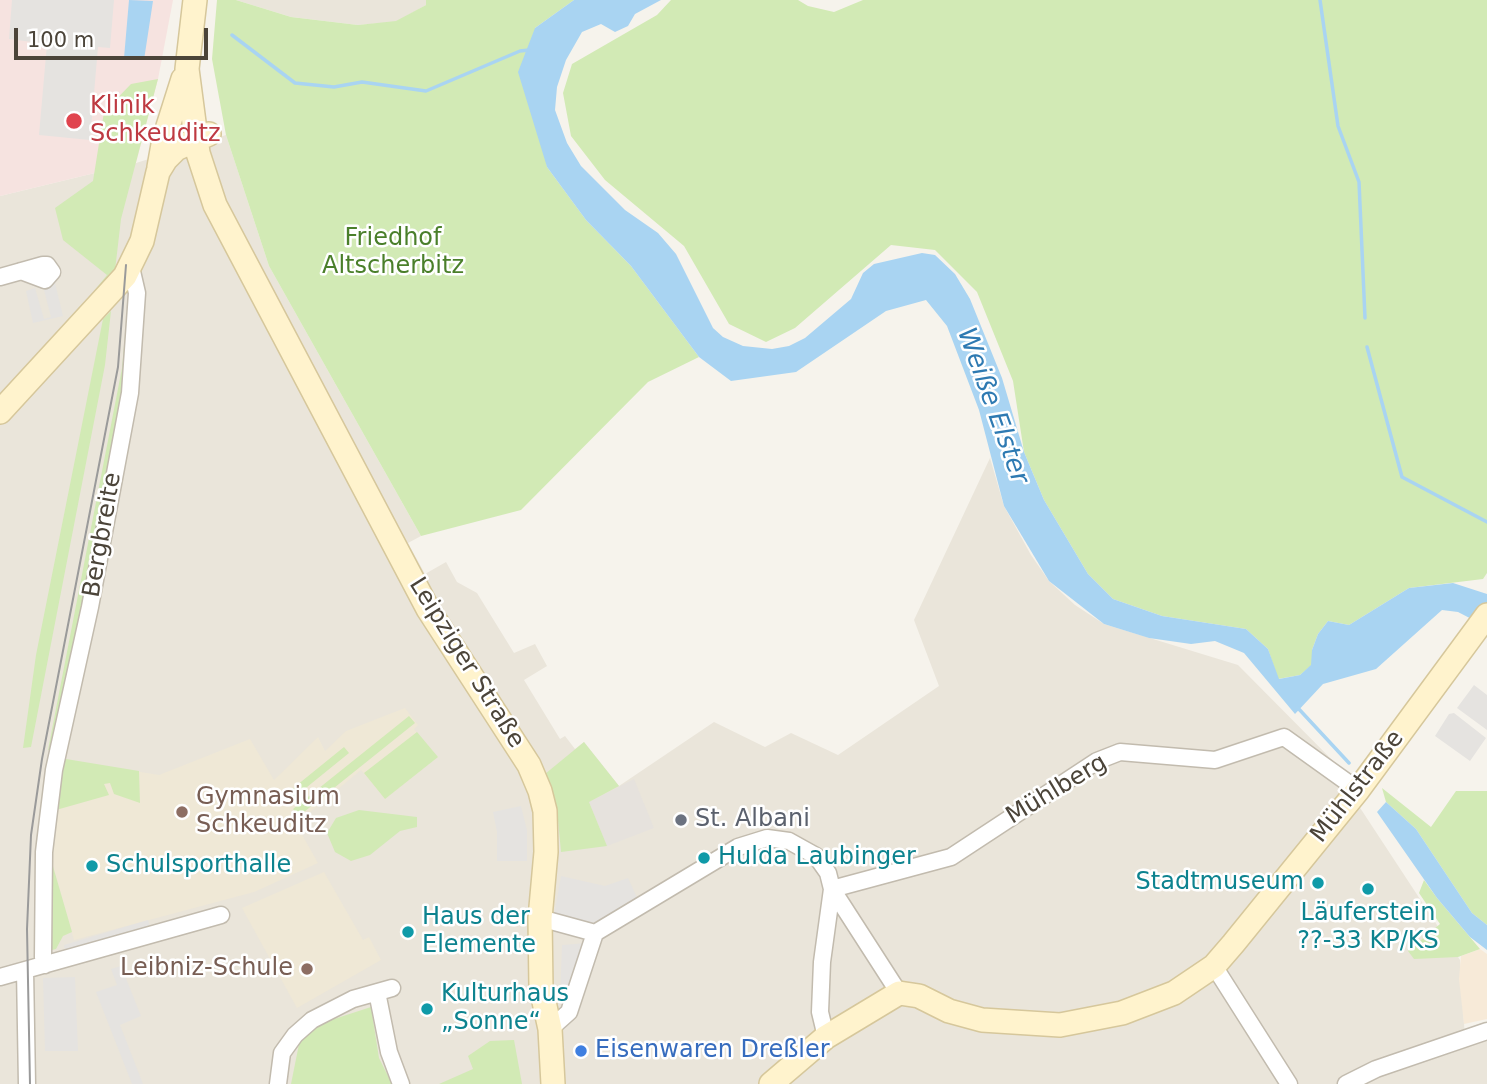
<!DOCTYPE html>
<meta charset="utf-8">
<style>
body{margin:0}
#map{position:relative;width:1487px;height:1084px;overflow:hidden;background:#f6f3ec;font-family:"DejaVu Sans",sans-serif}
canvas{display:block}
.scale{position:absolute;left:14px;top:28px;width:194px;height:32px;box-sizing:border-box;border:4px solid #4b4439;border-top:0;padding-left:9px;font-size:21px;line-height:24px;white-space:nowrap;color:#4b4439;-webkit-text-stroke:5px #fff;paint-order:stroke}
</style>
<div id="map">
<canvas width="1487" height="1084"></canvas>
<div class="scale">100 m</div>
</div>
<script>
const c = document.querySelector('canvas').getContext('2d');
c.lineJoin = 'round';
function fillPath(path, color) {
  c.fillStyle = color;
  c.fill(path, 'evenodd');
}
function toPath(rows) {
  const path = new Path2D();
  for (const r of rows) {
    path.moveTo(r[0], r[1]);
    for (let i = 2; i < r.length; i += 2) path.lineTo(r[i], r[i + 1]);
  }
  return path;
}
function trace(path, color, width, dash) {
  c.strokeStyle = color;
  c.lineWidth = width;
  c.lineCap = dash ? 'butt' : 'round';
  c.setLineDash(dash || []);
  c.stroke(path);
}
function drawText(font, color, halo, rows, align = 'center') {
  c.font = font + ' "DejaVu Sans",sans-serif';
  c.lineWidth = 5;
  c.setLineDash([]);
  c.textBaseline = 'middle';
  c.strokeStyle = halo;
  c.fillStyle = color;
  for (const [text, x, y, turn = 0] of rows) {
    c.save();
    c.translate(x, y);
    c.rotate((+turn || 0) * Math.PI / 180);
    c.textAlign = isNaN(turn) ? turn : align;
    if (halo) c.strokeText(text, 0, 0);
    c.fillText(text, 0, 0);
    c.restore();
  }
}
fillPath(toPath([
 [236,0,426,0,426,5,396,22,358,25,291,17],
 [226,135,269,266,421,536,408,543,425,574,446,562,457,582,477,593,514,653,535,644,547,666,524,680,560,739,565,736,575,749,584,742,619,786,714,722,765,747,791,733,838,755,939,686,914,620,990,458,1004,506,1031,555,1049,581,1075,605,1104,624,1238,665,1341,769,1349,791,1460,960,1465,1039,1487,1033,1487,1084,0,1084,0,196,136,163]
]), '#eae5da');
fillPath(toPath([
 [1480,949,1487,954,1487,1019,1464,1024,1459,979,1461,956]
]), '#f7ead8');
fillPath(toPath([
 [634,779,654,828,607,846,589,802]
]), '#e6e2dd');
fillPath(toPath([
 [405,708,418,725,414,729,438,757,385,799,361,770,296,824,318,863,254,892,74,940,50,856,60,759,159,775,250,739,274,780,318,737,325,751,346,731],
 [324,872,363,940,369,937,381,960,297,1008,242,908]
]), '#efe8d6');
fillPath(toPath([
 [0,0,173,0,158,79,136,163,0,196]
]), '#f6e3e0');
fillPath(toPath([
 [217,0,236,0,291,17,358,25,396,21,426,5,426,0,574,0,535,28,547,167,586,220,631,266,699,357,648,382,521,510,421,536,269,266,226,135,212,59],
 [671,0,798,0,808,6,834,12,863,0,1487,0,1487,573,1483,579,1409,588,1349,625,1328,621,1318,634,1312,650,1312,665,1300,675,1278,679,1268,649,1246,629,1162,616,1113,599,1088,574,1044,500,1024,452,1013,381,977,292,935,250,891,245,795,328,766,342,729,324,684,246,605,180,571,136,563,93,572,64,657,15],
 [158,79,121,219,114,279,99,296,94,291,107,275,63,240,55,208,93,181,104,112,131,84],
 [129,292,133,294,127,378,65,698,51,750,48,750,122,368],
 [111,311,105,365,31,747,23,748,36,655,103,319],
 [409,716,415,723,299,816,293,809],
 [417,732,438,757,385,799,364,773],
 [584,742,619,786,589,802,607,846,561,852,557,809,545,774],
 [344,747,349,753,291,800,286,794],
 [60,758,139,771,140,803,114,794,110,783,104,784,109,795,56,810],
 [1382,788,1431,827,1456,791,1487,791,1487,925,1472,913,1416,829,1386,802],
 [359,810,417,817,417,827,400,831,370,855,351,861,335,852,327,833,336,818],
 [50,856,72,932,63,936,56,949,48,951],
 [1424,880,1437,898,1480,949,1458,957,1414,959,1408,951,1440,924,1419,893],
 [371,1007,379,1058,392,1084,291,1084,301,1034,328,1021],
 [514,1040,522,1084,546,1084,439,1084,473,1069,468,1056,490,1041]
]), '#d2eab5');
fillPath(toPath([
 [12,0,114,0,110,48,98,47,90,140,39,135,47,44,9,39],
 [55,283,63,316,33,323,26,291,35,288,44,319,51,317,43,286],
 [1474,685,1487,695,1487,730,1457,708],
 [1454,713,1486,738,1470,761,1435,736,1449,714],
 [521,806,527,830,527,861,497,861,497,832,493,812],
 [561,876,605,886,628,878,638,900,593,923,554,916],
 [148,920,151,930,66,954,64,945],
 [587,943,569,997,560,998,562,945],
 [121,966,141,1016,120,1025,143,1084,132,1084,96,992,117,985,111,969],
 [75,977,78,1051,45,1051,43,978]
]), '#e5e3e0');
fillPath(toPath([
 [129,0,153,1,144,60,124,58],
 [574,0,661,0,635,14,628,26,615,32,601,24,582,32,566,60,557,87,555,110,567,143,581,166,625,210,658,233,676,254,713,328,723,337,743,346,772,349,789,346,805,338,851,299,863,273,874,264,922,253,935,255,955,274,970,299,1002,378,1024,452,1044,500,1088,574,1113,599,1162,616,1246,629,1268,649,1279,679,1300,675,1311,665,1312,650,1318,634,1328,621,1349,625,1409,588,1453,583,1487,594,1487,627,1458,612,1442,610,1376,669,1323,684,1295,714,1244,653,1215,641,1191,644,1149,638,1104,624,1049,581,1004,506,979,410,947,326,926,300,886,311,796,372,731,381,699,357,631,266,586,220,547,167,518,72,535,28],
 [1386,802,1416,829,1472,913,1487,925,1487,950,1470,937,1437,898,1377,812]
]), '#a9d4f2');
trace(toPath([
 [1320,0,1338,126,1359,182,1365,318],
 [232,35,295,83,334,87,362,82,426,91,520,51,529,50],
 [1367,347,1402,477,1487,522],
 [1297,707,1349,763]
]), '#a9d4f2', 3.5);
const street = toPath([
 [0,277,43,265,47,265,52,272,45,280,21,271],
 [832,889,951,857,1097,761,1120,752,1215,760,1284,737,1358,790],
 [540,918,595,933],
 [45,965,43,957,44,852,54,770,90,607,130,393,137,293,131,267],
 [1214,966,1289,1084],
 [25,970,27,1084],
 [0,977,221,915],
 [377,992,389,1052,401,1084],
 [550,1029,569,1012,595,933,738,847,767,838,789,841,816,856,828,873,832,889,899,993],
 [826,1037,820,1012,822,962,832,889],
 [278,1084,282,1053,295,1035,312,1020,353,999,392,988],
 [1346,1084,1376,1069,1487,1031]
]);
const secondary = toPath([
 [195,0,187,69,198,153,215,205,428,609,529,765,540,791,545,811,546,852,540,918,541,988,550,1029,553,1084],
 [159,167,164,139,183,79],
 [0,412,125,276,142,241,158,172,166,159,176,149,209,134],
 [771,1084,826,1037,899,993,919,996,949,1011,982,1020,1060,1025,1122,1013,1174,993,1214,966,1233,944,1358,790,1487,615]
]);
trace(street, '#c2bbae', 19);
trace(secondary, '#d6c79b', 26);
trace(street, '#fff', 16);
trace(secondary, '#fff3cd', 23);
trace(toPath([
 [30,1084,27,929,31,835,42,759,118,367,126,265]
]), '#9a9a9a', 2);
for (const [x, y, r, color] of [
 [74,121,9,"#e0444e"],
 [182,812,7,"#8d6e63"],
 [681,820,7,"#6b7280"],
 [704,858,7,"#0f9aa8"],
 [92,866,7,"#0f9aa8"],
 [1318,883,7,"#0f9aa8"],
 [1368,889,7,"#0f9aa8"],
 [408,932,7,"#0f9aa8"],
 [307,969,7,"#8d6e63"],
 [427,1009,7,"#0f9aa8"],
 [581,1051,7,"#3f7fe0"]
]) {
  const dot = new Path2D();
  dot.arc(x, y, r, 0, 2 * Math.PI);
  c.fillStyle = color;
  c.fill(dot);
  trace(dot, '#fff', 2.5);
}
drawText('24px', '#be3a42', '#fff', [
 ["Klinik",90,107],
 ["Schkeuditz",90,135]
], 'left');
drawText('24px', '#4a7f2a', '#fff', [
 ["Friedhof",393,239],
 ["Altscherbitz",393,267]
]);
drawText('24px', '#4b4439', '#fff', [
 ["Bergbreite",103,535,-80],
 ["Leipziger Straße",466,663,58],
 ["Mühlstraße",1358,787,-52],
 ["Mühlberg",1057,790,-31]
]);
drawText('24px', '#785e54', '#fff', [
 ["Gymnasium",196,798],
 ["Schkeuditz",196,826],
 ["Leibniz-Schule",293,969,"right"]
], 'left');
drawText('24px', '#5b616d', '#fff', [
 ["St. Albani",695,820]
], 'left');
drawText('24px', '#0d838f', '#fff', [
 ["Hulda Laubinger",718,858],
 ["Schulsporthalle",106,866],
 ["Stadtmuseum",1304,883,"right"],
 ["Läuferstein",1368,914,"center"],
 ["??-33 KP/KS",1368,942,"center"],
 ["Haus der",422,918],
 ["Elemente",422,946],
 ["Kulturhaus",441,995],
 ["„Sonne“",441,1023]
], 'left');
drawText('24px', '#366cbe', '#fff', [
 ["Eisenwaren Dreßler",595,1051]
], 'left');
drawText('italic 26px', '#2e7ab2', '#fff', [
 ["Weiße Elster",992,406,70]
]);
</script>
